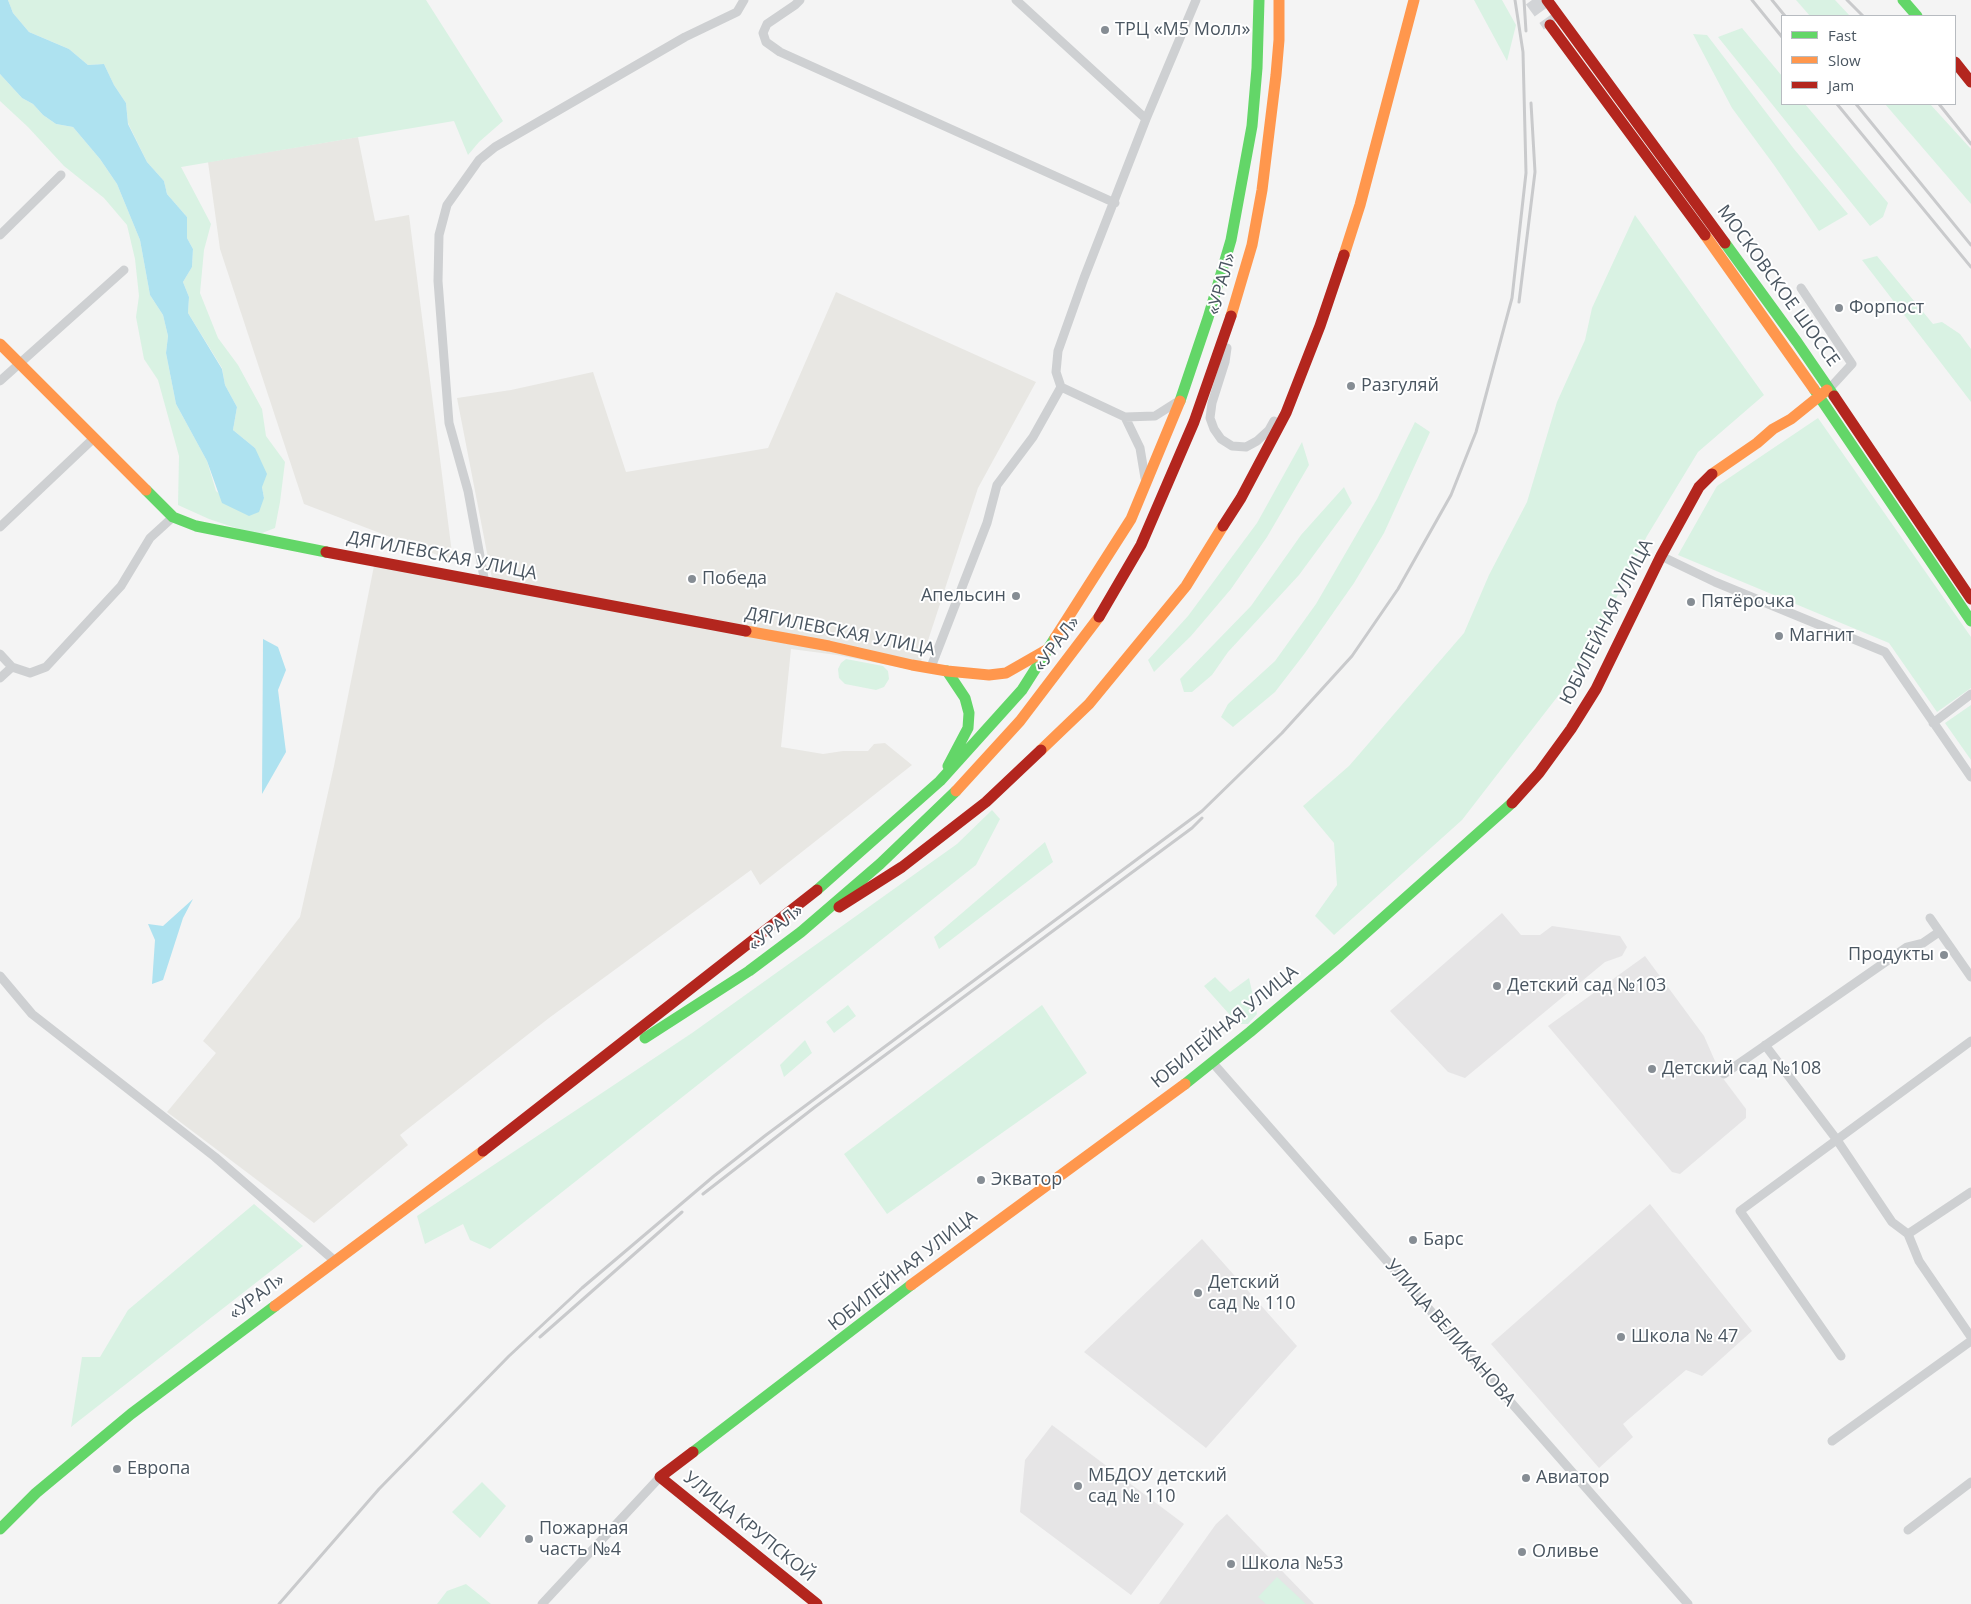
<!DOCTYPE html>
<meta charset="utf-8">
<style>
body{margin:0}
#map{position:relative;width:1971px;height:1604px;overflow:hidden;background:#f4f4f4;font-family:"Open Sans",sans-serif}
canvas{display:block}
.legend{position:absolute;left:1781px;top:15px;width:175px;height:90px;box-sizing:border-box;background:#fff;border:1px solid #b7bbc0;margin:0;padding:6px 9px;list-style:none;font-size:15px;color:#4a5661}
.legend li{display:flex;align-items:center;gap:10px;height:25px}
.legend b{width:25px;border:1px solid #b7bbc0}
</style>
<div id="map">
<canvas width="1971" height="1604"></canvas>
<ul class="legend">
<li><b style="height:6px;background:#63d668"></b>Fast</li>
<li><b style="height:6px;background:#ff974d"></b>Slow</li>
<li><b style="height:6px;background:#b3261e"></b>Jam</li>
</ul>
</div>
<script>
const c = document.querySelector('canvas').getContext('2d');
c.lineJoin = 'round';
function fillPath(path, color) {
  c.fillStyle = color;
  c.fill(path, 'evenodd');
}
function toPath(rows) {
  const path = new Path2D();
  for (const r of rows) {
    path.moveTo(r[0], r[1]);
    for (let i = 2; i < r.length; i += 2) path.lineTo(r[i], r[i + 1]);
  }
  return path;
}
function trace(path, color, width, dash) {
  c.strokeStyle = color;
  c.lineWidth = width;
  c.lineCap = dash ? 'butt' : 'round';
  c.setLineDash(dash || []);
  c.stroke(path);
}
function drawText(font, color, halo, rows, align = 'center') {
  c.font = font + ' "Open Sans",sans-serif';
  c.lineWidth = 4;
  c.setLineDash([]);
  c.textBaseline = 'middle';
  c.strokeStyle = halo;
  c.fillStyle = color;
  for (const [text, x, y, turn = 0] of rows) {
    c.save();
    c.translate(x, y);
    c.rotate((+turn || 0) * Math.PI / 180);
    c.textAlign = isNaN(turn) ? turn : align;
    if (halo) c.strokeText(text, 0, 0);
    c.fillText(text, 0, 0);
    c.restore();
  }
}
fillPath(toPath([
 [358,137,375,221,409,215,453,561,304,504,220,249,208,162],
 [836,292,1036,382,978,488,918,671,837,655,791,649,781,747,823,754,843,751,868,751,874,744,885,743,912,765,760,885,751,870,549,1018,400,1135,408,1145,314,1223,167,1112,216,1053,203,1041,300,917,334,766,374,566,494,589,457,398,511,390,593,372,626,472,768,448]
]), '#e8e7e3');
fillPath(toPath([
 [1502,913,1521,935,1540,935,1552,926,1620,936,1627,947,1622,956,1605,962,1465,1078,1448,1072,1390,1011],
 [1645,956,1704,1036,1722,1077,1746,1109,1746,1118,1680,1174,1672,1172,1548,1026],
 [1650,1204,1752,1331,1702,1376,1686,1370,1623,1424,1633,1437,1599,1468,1491,1344],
 [1202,1239,1297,1346,1206,1448,1084,1352],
 [1052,1425,1184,1524,1131,1595,1020,1512,1025,1460],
 [1227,1514,1314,1604,1159,1604,1216,1524]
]), '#e6e5e6');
fillPath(toPath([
 [8,0,426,0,503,121,479,142,468,155,454,121,181,167,211,224,204,250,200,293,218,338,238,365,262,409,266,436,285,462,280,502,275,528,257,535,209,519,178,505,179,456,158,380,144,359,136,317,139,296,135,259,127,225,104,198,64,166,28,127,0,101,0,74,22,98,33,104,43,115,56,124,73,127,100,159,117,184,140,240,150,295,163,315,168,336,166,353,176,404,207,461,216,491,238,509,249,515,264,498,255,448,233,430,237,407,225,385,222,368,188,313,189,297,183,282,192,267,193,249,187,238,187,217,167,194,164,181,147,162,128,123,126,103,114,85,104,64,88,65,69,49,29,32,13,13],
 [1474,0,1502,0,1516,25,1507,61],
 [1796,0,1835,0,1850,16,1810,16],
 [1742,28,1782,76,1782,104,1805,104,1888,203,1883,217,1870,226,1718,37],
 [1693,34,1707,35,1794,149,1848,214,1819,231,1774,165,1732,108],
 [1885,104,1930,104,1971,149,1971,204],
 [1635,215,1764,395,1698,452,1647,536,1585,661,1462,820,1334,935,1315,916,1337,885,1334,843,1303,806,1349,766,1464,633,1489,575,1527,502,1557,402,1585,340,1592,308],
 [1877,256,1933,324,1942,322,1960,334,1971,349,1971,402,1862,260],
 [1818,418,1971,637,1971,688,1937,712,1889,643,1678,555,1717,486],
 [1415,422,1430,432,1384,533,1354,583,1305,653,1275,692,1233,727,1221,717,1228,704,1275,661,1316,604,1377,499],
 [1302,442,1309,465,1267,537,1231,589,1191,636,1154,672,1148,660,1188,616,1257,523],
 [1344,487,1352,503,1299,575,1228,652,1212,675,1192,692,1184,692,1180,679,1251,606,1301,535],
 [846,659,883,666,888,671,889,679,884,687,876,690,845,684,839,678,838,669,841,663],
 [1971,705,1971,760,1945,723],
 [992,810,1000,819,976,865,490,1249,470,1240,463,1224,425,1244,417,1216,692,1033,957,844],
 [1045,842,1053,862,939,949,934,937],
 [1215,977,1230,992,1249,978,1257,1014,1248,1024,1238,1024,1204,986],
 [848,1005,856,1016,834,1033,826,1022],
 [1042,1005,1087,1073,887,1214,844,1154],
 [805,1040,812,1053,784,1077,780,1065],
 [254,1204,303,1246,71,1427,82,1357,100,1357,128,1310],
 [482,1482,506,1506,480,1538,452,1512],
 [1277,1577,1306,1604,1266,1604,1258,1597],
 [466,1584,491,1604,437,1604,447,1591]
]), '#d9f2e3');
fillPath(toPath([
 [0,0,8,0,13,13,29,32,69,49,88,65,104,64,114,85,126,103,128,124,147,162,164,181,167,194,187,217,187,238,193,249,192,267,183,282,189,297,188,313,222,369,225,385,237,407,233,430,255,448,267,474,262,487,264,498,259,512,249,516,222,503,207,461,176,404,166,353,168,336,163,315,150,295,140,240,117,184,100,159,73,127,56,124,43,115,33,104,22,98,0,74],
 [263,639,278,647,286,670,278,690,286,752,262,794],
 [193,899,183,918,163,980,152,984,155,940,148,924,163,926]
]), '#aee2f0');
trace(toPath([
 [1532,0,1550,25]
]), '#d2d4d7', 15, [15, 8]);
trace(toPath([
 [800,0,795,5,767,24,763,33,766,42,780,52,1115,203],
 [1016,0,1146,119],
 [0,235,61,175],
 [1801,288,1852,364,1830,388],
 [1227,348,1225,362,1212,403,1210,418,1214,429,1221,439,1232,446,1246,447,1257,441,1269,430,1274,421],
 [0,381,124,270],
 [1061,387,1125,417,1155,416,1177,402],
 [1125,417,1140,448,1145,478],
 [0,527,94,438],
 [1661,556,1715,582,1885,652,1971,777],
 [485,583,468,491,449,423,438,281,439,235,447,205,479,160,495,147,685,37,737,12,744,0],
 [0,654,12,667,30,673,46,667,121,586,150,538,173,517],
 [931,667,987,523,997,485,1033,437,1061,387,1056,372,1058,351,1084,278,1146,119,1196,0],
 [0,678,12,667],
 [1933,723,1971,694],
 [1930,918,1971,977],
 [0,976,32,1014,215,1157,335,1261],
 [1765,1045,1837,1140,1892,1222,1908,1234,1919,1261,1971,1337],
 [1212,1062,1688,1604],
 [1724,1074,1907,947,1923,943,1939,932],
 [1908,1234,1971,1192],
 [1841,1356,1740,1211,1971,1041],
 [1832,1441,1971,1341],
 [1908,1530,1971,1482],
 [542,1604,660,1477]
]), '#ced0d2', 9);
trace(toPath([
 [1903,0,1917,16],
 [1725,243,1797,342,1834,396],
 [1814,389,1971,621],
 [1180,401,1208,318,1231,240,1252,126,1257,68,1259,0],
 [146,490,173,517,196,526,326,552],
 [947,671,965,698,969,713,968,728,948,766],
 [817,890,940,781,1022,690,1055,638],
 [645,1038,749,971,801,932,880,864,956,791],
 [1185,1084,1250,1032,1340,956,1512,803],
 [693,1452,911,1285],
 [0,1529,36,1493,131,1414,275,1306]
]), '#63d668', 11);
trace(toPath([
 [1705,235,1814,389],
 [1344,255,1360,205,1414,0],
 [1231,316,1252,245,1262,190,1276,75,1279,40,1279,0],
 [0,344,146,490],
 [1712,474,1757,443,1773,429,1791,419,1827,390],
 [746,631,829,646,912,665,947,671,989,675,1006,673,1048,649],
 [1055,638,1131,519,1180,401],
 [1041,750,1089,704,1186,586,1223,526],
 [956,791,1020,721,1099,617],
 [911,1285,1185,1084],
 [275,1306,483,1151]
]), '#ff974d', 11);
trace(toPath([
 [1547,0,1725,243],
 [1550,25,1705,235],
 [1955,62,1971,82],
 [1834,396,1971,599],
 [1223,526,1241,498,1286,413,1320,326,1344,255],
 [326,552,746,631],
 [1099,617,1141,545,1194,422,1231,316],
 [1512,803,1539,773,1571,729,1596,689,1661,556,1699,487,1712,474],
 [839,907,902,867,986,802,1041,750],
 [483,1151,817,890],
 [693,1452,660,1477,817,1604]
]), '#b3261e', 11);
trace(toPath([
 [1524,0,1526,31],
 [1752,0,1782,37],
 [1772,0,1785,16],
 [1847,0,1863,16],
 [1837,104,1971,267],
 [1856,104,1971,245],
 [1939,104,1971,144],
 [1519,302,1535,172,1531,103],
 [703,1194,815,1107,1192,828,1202,818],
 [540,1337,682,1212],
 [279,1604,379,1489,509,1356,582,1288,714,1176,766,1135,1202,811,1282,733,1352,656,1398,589,1451,495,1476,432,1512,298,1526,173,1523,52,1515,0]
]), '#c9cacc', 3);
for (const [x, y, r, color] of [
 [1105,30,5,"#868d94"],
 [1839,308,5,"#868d94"],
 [1351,386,5,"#868d94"],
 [692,579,5,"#868d94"],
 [1016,596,5,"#868d94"],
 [1691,602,5,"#868d94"],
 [1779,636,5,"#868d94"],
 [1944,955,5,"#868d94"],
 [1497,986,5,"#868d94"],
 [1652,1069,5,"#868d94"],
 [981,1180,5,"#868d94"],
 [1413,1240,5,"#868d94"],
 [1198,1293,5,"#868d94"],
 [1621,1337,5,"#868d94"],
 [117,1469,5,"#868d94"],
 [1526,1478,5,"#868d94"],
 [1078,1486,5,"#868d94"],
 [529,1539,5,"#868d94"],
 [1522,1552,5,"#868d94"],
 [1231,1564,5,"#868d94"]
]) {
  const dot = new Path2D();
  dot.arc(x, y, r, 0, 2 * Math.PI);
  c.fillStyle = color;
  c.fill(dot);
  trace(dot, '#fff', 2);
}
drawText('18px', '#4a5661', '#fff', [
 ["ТРЦ «М5 Молл»",1115,30],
 ["Форпост",1849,308],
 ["Разгуляй",1361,386],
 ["Победа",702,579],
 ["Апельсин",1006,596,"right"],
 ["Пятёрочка",1701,602],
 ["Магнит",1789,636],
 ["Продукты",1934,955,"right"],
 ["Детский сад №103",1507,986],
 ["Детский сад №108",1662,1069],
 ["Экватор",991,1180],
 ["Барс",1423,1240],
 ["Детский",1208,1283],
 ["сад № 110",1208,1304],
 ["Школа № 47",1631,1337],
 ["Европа",127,1469],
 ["МБДОУ детский",1088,1476],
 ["сад № 110",1088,1497],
 ["Авиатор",1536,1478],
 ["Пожарная",539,1529],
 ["часть №4",539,1550],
 ["Оливье",1532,1552],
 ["Школа №53",1241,1564]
], 'left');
drawText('18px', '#4a5661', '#fff', [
 ["«УРАЛ»",1222,284,-74],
 ["МОСКОВСКОЕ ШОССЕ",1778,286,54],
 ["ДЯГИЛЕВСКАЯ УЛИЦА",442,556,11],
 ["ЮБИЛЕЙНАЯ УЛИЦА",1607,622,-63],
 ["ДЯГИЛЕВСКАЯ УЛИЦА",840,632,11],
 ["«УРАЛ»",1057,644,-53],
 ["«УРАЛ»",776,928,-38],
 ["ЮБИЛЕЙНАЯ УЛИЦА",1225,1027,-39],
 ["ЮБИЛЕЙНАЯ УЛИЦА",903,1271,-38],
 ["«УРАЛ»",257,1297,-37],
 ["УЛИЦА ВЕЛИКАНОВА",1450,1333,49],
 ["УЛИЦА КРУПСКОЙ",749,1527,39]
]);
</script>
